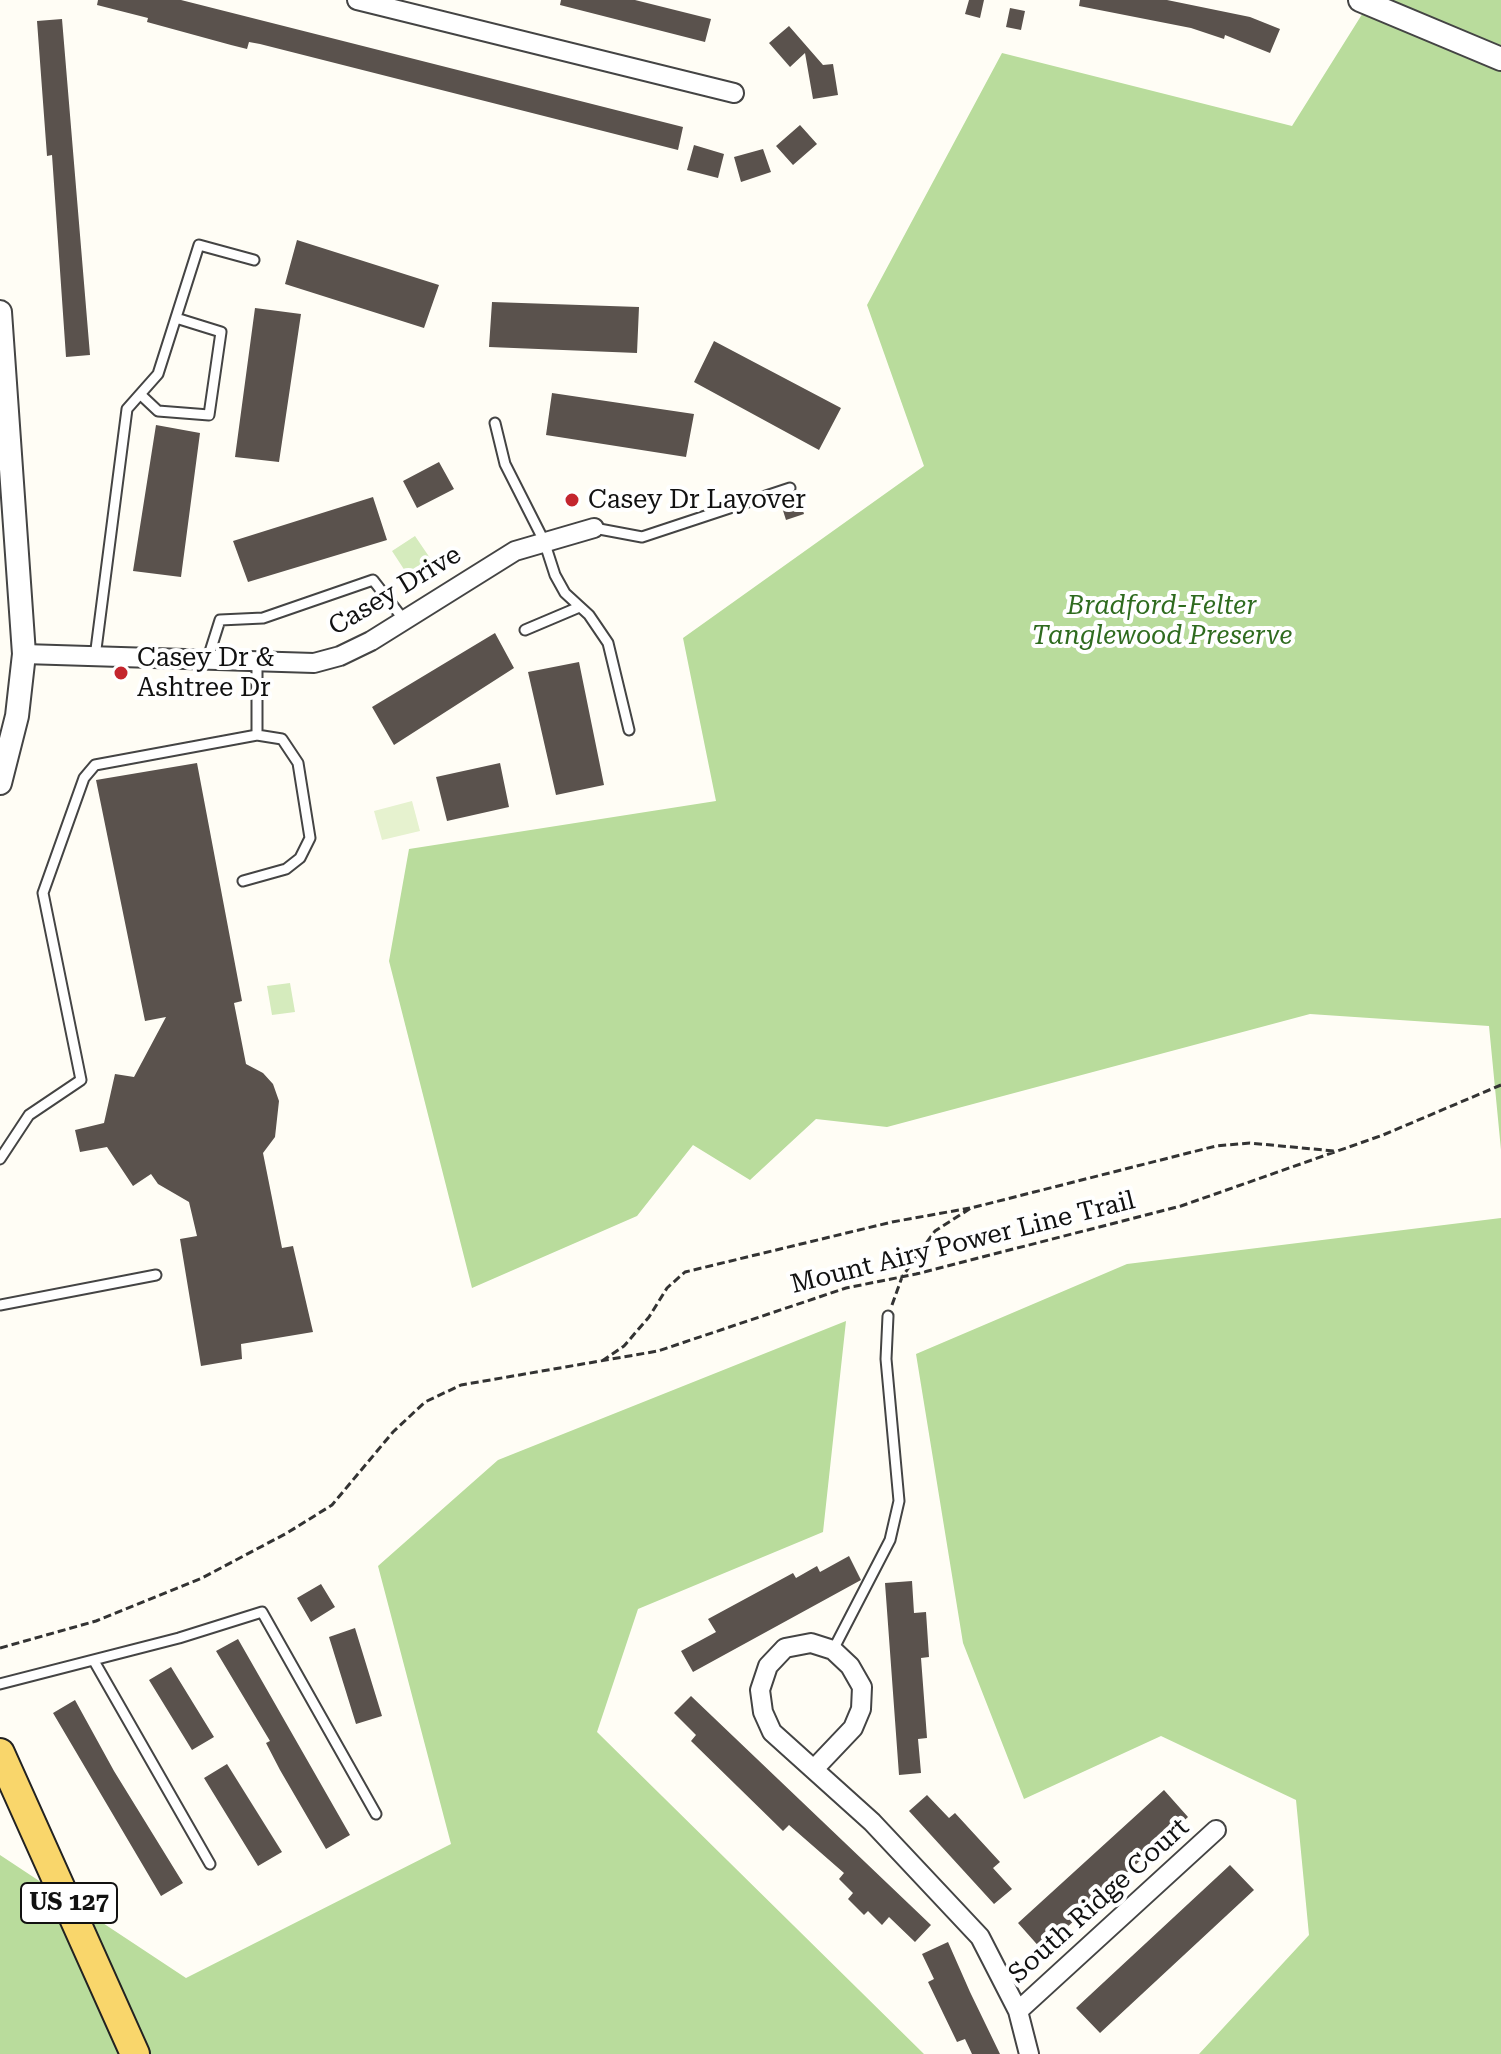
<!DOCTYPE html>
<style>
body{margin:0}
canvas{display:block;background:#fffdf5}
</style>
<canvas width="1501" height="2054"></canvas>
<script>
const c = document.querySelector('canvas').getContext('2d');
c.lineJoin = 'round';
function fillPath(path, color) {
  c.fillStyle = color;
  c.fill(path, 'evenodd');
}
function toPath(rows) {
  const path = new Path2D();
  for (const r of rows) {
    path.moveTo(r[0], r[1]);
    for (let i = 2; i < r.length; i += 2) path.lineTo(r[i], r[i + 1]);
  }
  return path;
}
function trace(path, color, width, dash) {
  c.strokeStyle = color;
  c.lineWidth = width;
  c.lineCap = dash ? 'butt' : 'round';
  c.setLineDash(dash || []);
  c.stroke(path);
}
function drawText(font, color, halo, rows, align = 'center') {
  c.font = font + ' "Roboto Serif",serif';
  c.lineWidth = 8;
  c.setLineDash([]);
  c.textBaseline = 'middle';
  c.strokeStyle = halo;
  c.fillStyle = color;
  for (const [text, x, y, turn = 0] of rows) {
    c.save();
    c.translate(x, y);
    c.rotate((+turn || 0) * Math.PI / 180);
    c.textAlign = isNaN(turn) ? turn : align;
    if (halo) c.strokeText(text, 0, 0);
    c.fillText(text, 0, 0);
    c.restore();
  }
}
fillPath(toPath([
 [415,536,430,558,407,574,392,551],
 [290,983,295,1012,272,1015,267,986]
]), '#d5ebbd');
fillPath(toPath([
 [1371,0,1501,0,1501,1150,1489,1026,1310,1014,887,1127,816,1119,750,1180,693,1145,637,1216,472,1288,389,961,409,849,716,801,683,638,924,466,867,305,1002,53,1292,126],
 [1501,1218,1501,2054,1199,2054,1309,1935,1296,1800,1161,1736,1024,1799,963,1643,916,1354,1127,1264],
 [846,1321,823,1532,638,1609,597,1732,924,2054,0,2054,0,1855,186,1978,451,1844,378,1566,498,1460]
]), '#b9dc9c');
fillPath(toPath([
 [412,801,420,831,382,840,374,811]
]), '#e6f2cf');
fillPath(toPath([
 [98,0,181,0,683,127,678,150,260,44,249,42,247,49,231,45,147,22,148,18,97,5],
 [561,0,635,0,711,19,705,42,560,5],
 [969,0,984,0,980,18,965,14],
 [1080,0,1167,0,1250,17,1280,29,1270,53,1225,35,1224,39,1191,28,1079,6],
 [1010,8,1025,11,1021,30,1006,27],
 [62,19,90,355,66,357,52,155,47,156,37,21],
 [789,26,823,65,833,64,838,95,813,99,805,53,790,67,769,43],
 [800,125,817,144,793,165,776,146],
 [694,145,724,154,718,178,687,170],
 [763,149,771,172,741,182,734,157],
 [297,240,439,285,424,328,285,284],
 [492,302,639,307,637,353,489,347],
 [255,308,301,314,279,462,235,457],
 [714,341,841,408,819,450,694,382],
 [552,393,694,414,686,457,546,435],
 [156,425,200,433,181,577,133,571],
 [439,462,454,489,417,508,403,481],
 [798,495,804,514,786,520,780,501],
 [373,497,387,540,248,582,233,541],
 [495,633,514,668,394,745,372,707],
 [579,662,604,785,556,795,528,672],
 [197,763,242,1001,234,1003,246,1064,263,1073,273,1084,279,1101,275,1137,263,1153,282,1248,293,1246,313,1332,241,1344,242,1359,201,1366,180,1239,197,1236,189,1202,158,1184,151,1174,133,1186,107,1147,80,1152,75,1130,104,1123,115,1074,134,1077,166,1017,145,1021,96,780],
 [500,763,509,807,447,821,436,777],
 [849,1556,861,1580,693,1672,681,1651,716,1632,708,1619,793,1573,796,1578,817,1566,820,1572],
 [912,1581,914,1613,926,1612,929,1657,921,1658,927,1738,918,1739,921,1773,899,1775,885,1583],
 [321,1584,335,1607,311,1622,297,1598],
 [355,1628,382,1716,356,1724,329,1637],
 [238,1639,350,1835,326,1849,280,1770,266,1743,270,1741,216,1651],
 [171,1667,214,1737,192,1750,149,1680],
 [691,1696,931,1925,915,1942,889,1917,882,1925,868,1911,864,1915,848,1899,853,1893,839,1879,844,1873,789,1825,783,1831,691,1741,696,1735,674,1713],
 [75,1700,114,1771,183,1883,161,1896,53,1713],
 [227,1764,282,1852,258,1866,204,1778],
 [1164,1790,1188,1817,1042,1950,1018,1923],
 [927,1795,949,1818,955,1813,1000,1862,993,1868,1012,1889,994,1904,909,1811],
 [1230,1865,1254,1890,1100,2033,1076,2008],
 [948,1942,970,1992,1000,2054,972,2054,965,2039,957,2042,928,1982,934,1979,922,1954]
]), '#5a524d');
const service = toPath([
 [141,395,158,411,209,415,221,332,176,318],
 [495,423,505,464,544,541,555,575,565,593,589,615,608,643,629,730],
 [594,528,642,537,790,488],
 [525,630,577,608],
 [95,657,127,409,158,374,199,245,254,260],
 [207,661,220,620,263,618,373,580,404,620],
 [243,881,286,869,300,858,310,838,298,763,282,739,257,735],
 [0,1159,29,1115,81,1080,43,893,84,778,95,765,257,735,257,663],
 [0,1305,156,1275],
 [833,1650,890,1540,899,1501,886,1359,888,1316],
 [94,1661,210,1864],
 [0,1684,179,1638,262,1612,376,1814]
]);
const minor = toPath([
 [357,0,734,93],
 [24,654,314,663,340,656,371,641,515,551,594,528],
 [815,1768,853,1728,861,1709,862,1687,850,1666,833,1650,811,1643,785,1648,768,1666,760,1690,763,1712,772,1732,872,1822,980,1937,1018,2011,1029,2054],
 [1018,2011,1216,1830]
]);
const tertiary = toPath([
 [1360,0,1501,59],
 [0,312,24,654,17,716,0,783]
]);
const primary = toPath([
 [0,1753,135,2054]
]);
trace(service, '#444', 13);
trace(minor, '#444', 22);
trace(tertiary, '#444', 26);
trace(primary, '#222', 32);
trace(toPath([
 [892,1305,902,1277,935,1231,971,1208,1216,1146,1250,1143,1334,1151],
 [602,1361,624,1346,649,1317,667,1288,685,1272,892,1222,970,1208],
 [0,1648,96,1621,202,1578,287,1533,332,1505,393,1432,425,1402,461,1385,658,1351,846,1288,916,1274,1181,1206,1383,1135,1501,1085]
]), '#333', 3, [8, 4]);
trace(service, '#fff', 9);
trace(minor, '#fff', 18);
trace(tertiary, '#fff', 22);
trace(primary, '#f9d66b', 28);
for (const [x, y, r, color] of [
 [572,500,8,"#c4262e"],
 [121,673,8,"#c4262e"]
]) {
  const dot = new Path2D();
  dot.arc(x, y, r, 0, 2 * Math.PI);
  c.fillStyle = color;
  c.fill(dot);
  trace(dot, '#fff', 3);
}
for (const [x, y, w] of [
 [69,1903,96]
]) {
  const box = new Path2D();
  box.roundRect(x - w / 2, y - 20, w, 40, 6);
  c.fillStyle = '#fff';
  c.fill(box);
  trace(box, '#111', 2);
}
drawText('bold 24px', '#111', null, [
 ["US 127",69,1903]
]);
drawText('26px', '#111', '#fff', [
 ["Casey Dr Layover",588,500],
 ["Casey Dr &",137,658],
 ["Ashtree Dr",137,688]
], 'left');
drawText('26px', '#111', '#fff', [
 ["Casey Drive",395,591,-31],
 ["Mount Airy Power Line Trail",963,1243,-14],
 ["South Ridge Court",1099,1901,-42]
]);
drawText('italic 26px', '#2f6b1f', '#fff', [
 ["Bradford-Felter",1162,606],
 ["Tanglewood Preserve",1162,636]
]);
</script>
